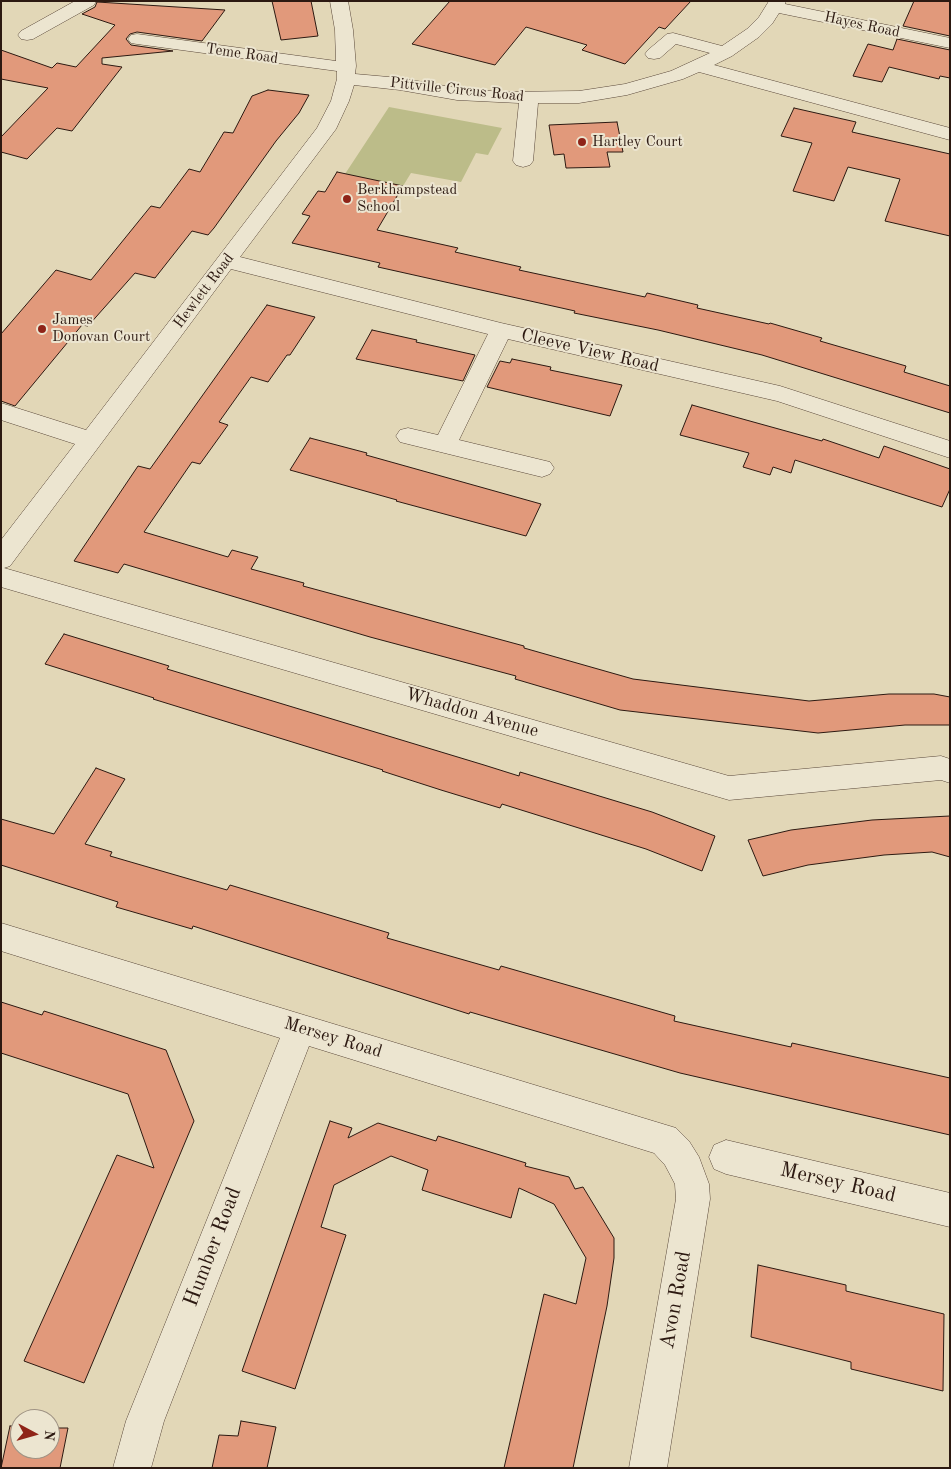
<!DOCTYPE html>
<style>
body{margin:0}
#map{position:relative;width:951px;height:1469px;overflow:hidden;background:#e2d7b7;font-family:"Old Standard TT",serif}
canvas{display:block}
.frame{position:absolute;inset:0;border:2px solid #2c1911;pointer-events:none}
.north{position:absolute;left:10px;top:1409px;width:50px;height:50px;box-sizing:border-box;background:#ece5d0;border:1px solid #9f9384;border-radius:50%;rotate:96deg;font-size:14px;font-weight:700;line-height:20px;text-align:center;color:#2c1911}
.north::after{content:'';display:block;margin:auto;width:18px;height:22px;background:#8f2418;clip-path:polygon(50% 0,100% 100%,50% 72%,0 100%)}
</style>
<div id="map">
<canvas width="951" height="1469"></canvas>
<div class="frame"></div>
<div class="north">N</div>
</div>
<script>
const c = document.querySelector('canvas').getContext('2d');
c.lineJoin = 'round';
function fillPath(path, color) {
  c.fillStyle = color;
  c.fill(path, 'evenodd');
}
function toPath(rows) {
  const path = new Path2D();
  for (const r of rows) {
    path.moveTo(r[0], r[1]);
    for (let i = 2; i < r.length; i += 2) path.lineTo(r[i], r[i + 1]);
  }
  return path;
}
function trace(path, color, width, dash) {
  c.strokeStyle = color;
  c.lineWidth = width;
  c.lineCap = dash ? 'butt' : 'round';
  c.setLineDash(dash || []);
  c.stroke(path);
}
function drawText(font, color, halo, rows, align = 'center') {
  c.font = font + ' "Old Standard TT",serif';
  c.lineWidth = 4;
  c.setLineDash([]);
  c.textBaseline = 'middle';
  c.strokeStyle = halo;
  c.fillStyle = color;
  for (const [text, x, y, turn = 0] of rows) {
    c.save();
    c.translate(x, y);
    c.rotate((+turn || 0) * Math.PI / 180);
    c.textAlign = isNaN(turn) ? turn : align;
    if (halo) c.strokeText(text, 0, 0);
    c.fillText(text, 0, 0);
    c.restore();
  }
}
fillPath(toPath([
 [389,107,502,128,488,155,476,153,461,182,411,173,403,186,345,174]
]), '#bcbc89');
const building = toPath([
 [272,1,311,1,318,36,281,40,272,1],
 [450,1,691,1,665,29,659,27,625,64,582,50,587,45,526,27,495,65,412,44,450,1],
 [914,1,950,1,950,36,903,26,914,1],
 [97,2,225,10,202,41,137,32,130,34,126,39,131,45,173,51,102,58,102,64,122,67,72,131,57,128,27,159,1,152,1,137,48,88,1,79,1,50,52,68,57,63,76,67,115,25,82,14,95,7,97,2],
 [897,39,950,50,950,78,940,76,939,79,889,67,882,82,853,76,868,44,893,50,897,39],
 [268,90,309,95,299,113,276,141,214,228,208,235,192,231,155,278,135,273,88,326,82,325,15,406,1,401,1,334,56,270,91,280,151,206,160,208,189,169,200,172,224,132,233,133,252,96,268,90],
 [794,108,856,122,852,132,950,154,950,236,885,221,900,179,848,167,834,201,793,191,812,143,781,136,794,108],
 [617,122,623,152,607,152,610,167,566,168,564,154,554,155,549,125,617,122],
 [337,172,403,186,377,230,458,248,455,252,521,267,519,270,645,297,647,293,698,305,697,308,769,324,770,323,822,338,820,341,906,366,904,372,950,386,950,413,762,355,658,330,574,313,575,311,378,267,380,263,292,243,310,216,302,214,318,191,325,192,337,172],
 [267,305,315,317,290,355,287,355,268,382,251,377,219,422,228,425,200,464,192,462,144,532,228,557,232,550,258,557,251,569,304,583,303,586,524,646,524,648,633,679,809,701,889,694,934,694,950,697,950,725,905,725,818,733,620,710,515,679,516,676,370,637,124,564,118,573,74,561,138,466,150,469,267,305],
 [372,330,417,340,416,342,475,355,463,381,356,359,372,330],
 [512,359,551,367,550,370,622,385,610,416,487,387,500,361,510,363,512,359],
 [692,405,822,441,823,439,879,458,884,446,950,469,950,489,942,507,795,460,791,473,773,467,770,475,743,467,749,453,680,435,692,405],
 [310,438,367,453,366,455,541,504,526,536,396,501,397,500,290,470,310,438],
 [64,634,169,666,167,669,484,765,519,776,520,772,652,812,715,836,702,871,646,849,502,804,500,808,441,790,382,771,383,770,153,699,154,698,45,664,64,634],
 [96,768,125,779,85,844,112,852,110,856,227,890,230,885,389,933,387,938,499,970,501,966,675,1016,674,1021,791,1047,792,1043,950,1078,950,1135,680,1073,470,1012,469,1014,193,926,192,929,116,907,118,902,1,865,1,819,54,834,96,768],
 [950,816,950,857,932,852,884,855,808,865,763,876,748,840,791,830,872,820,950,816],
 [1,1002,42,1015,44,1011,166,1050,194,1121,84,1383,24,1361,117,1155,154,1168,128,1094,1,1053,1,1002],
 [330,1121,352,1128,348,1138,378,1123,436,1141,438,1136,526,1163,525,1166,569,1177,575,1189,583,1187,614,1238,614,1258,607,1306,573,1468,504,1468,544,1294,576,1304,586,1258,554,1204,519,1188,511,1218,422,1190,428,1170,391,1156,334,1185,321,1227,346,1235,295,1389,242,1371,330,1121],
 [758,1265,846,1285,846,1291,944,1314,943,1391,851,1369,851,1362,751,1337,758,1265],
 [241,1421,276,1427,267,1468,212,1468,219,1435,238,1436,241,1421],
 [10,1426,20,1426,20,1449,50,1449,50,1428,68,1428,60,1468,1,1468,10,1426]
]);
fillPath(building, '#e1997b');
trace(building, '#2c1911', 1);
const minor = toPath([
 [75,1,96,1,94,5,33,39,27,40,21,39,18,35,21,31,75,1],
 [330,1,348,1,353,30,356,66,355,74,400,78,457,88,502,92,579,91,625,84,671,71,710,53,676,44,660,58,654,59,648,58,645,54,648,50,667,34,673,33,722,46,747,29,759,17,769,1,786,1,785,4,950,38,950,48,779,13,772,24,759,37,732,56,714,65,950,128,950,140,699,72,683,79,627,95,579,103,538,103,533,161,530,165,523,167,516,165,513,161,519,103,457,100,400,90,354,85,349,101,336,129,240,257,501,323,780,386,950,441,950,458,777,401,508,339,459,440,550,462,554,468,550,474,542,477,408,444,400,442,396,436,400,430,408,428,438,435,488,334,231,269,10,566,4,568,729,776,941,756,950,759,950,783,941,780,729,800,1,587,1,540,75,444,1,420,1,403,86,430,317,128,331,101,337,79,337,71,137,44,131,43,128,39,131,35,137,34,336,61,335,30,330,1],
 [1,923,676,1128,689,1141,699,1157,709,1184,710,1199,667,1468,629,1468,676,1199,675,1184,665,1165,654,1153,309,1046,164,1421,151,1468,113,1468,126,1421,280,1038,1,951,1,923],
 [726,1140,950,1193,950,1227,726,1174,714,1169,709,1157,714,1145,726,1140]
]);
trace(minor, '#5a483a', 1);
fillPath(minor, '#ece5d0');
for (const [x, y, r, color] of [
 [582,142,5,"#8f2418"],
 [347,199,5,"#8f2418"],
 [42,329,5,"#8f2418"]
]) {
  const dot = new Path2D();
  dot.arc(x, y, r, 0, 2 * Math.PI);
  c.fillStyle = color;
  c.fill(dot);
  trace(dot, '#ece5d0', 2);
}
drawText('15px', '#2c1911', '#ece5d0', [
 ["Hayes Road",862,25,12],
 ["Teme Road",242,54,8],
 ["Pittville Circus Road",457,90,6],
 ["Hewlett Road",204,291,-53]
]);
drawText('15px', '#2c1911', '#ece5d0', [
 ["Hartley Court",592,142],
 ["Berkhampstead",357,190],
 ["School",357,207],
 ["James",52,320],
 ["Donovan Court",52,337]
], 'left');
drawText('18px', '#2c1911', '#ece5d0', [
 ["Cleeve View Road",590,351,13],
 ["Whaddon Avenue",472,713,16],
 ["Mersey Road",333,1038,17]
]);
drawText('21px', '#2c1911', '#ece5d0', [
 ["Mersey Road",838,1183,13],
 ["Humber Road",213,1247,-69],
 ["Avon Road",676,1300,-80]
]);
</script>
